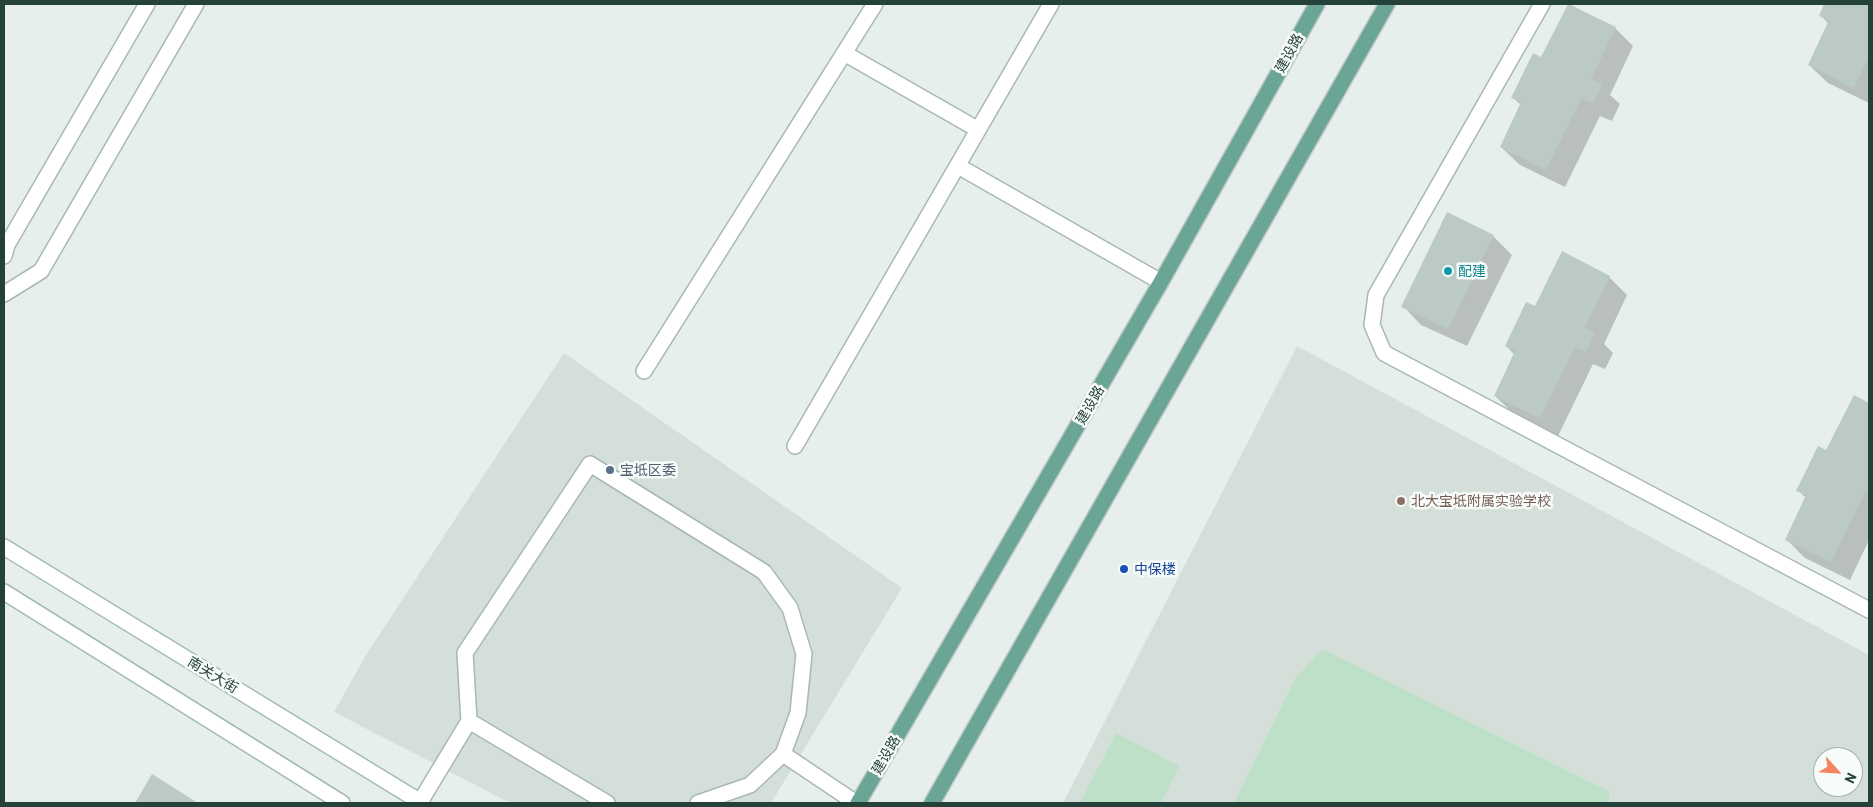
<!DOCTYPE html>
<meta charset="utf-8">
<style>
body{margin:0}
#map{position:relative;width:1873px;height:807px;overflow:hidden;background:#e6efeb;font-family:Barlow,sans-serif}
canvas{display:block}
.frame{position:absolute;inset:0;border:5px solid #24423a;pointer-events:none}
.north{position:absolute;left:1813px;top:747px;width:50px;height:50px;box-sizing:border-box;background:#f7fbf9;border:1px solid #a3b1ad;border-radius:50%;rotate:116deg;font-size:14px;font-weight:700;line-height:20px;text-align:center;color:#24423a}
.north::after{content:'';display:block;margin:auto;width:18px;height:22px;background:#f4845f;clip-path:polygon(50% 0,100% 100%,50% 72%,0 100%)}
</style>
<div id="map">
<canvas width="1873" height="807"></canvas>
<div class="frame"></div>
<div class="north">N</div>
</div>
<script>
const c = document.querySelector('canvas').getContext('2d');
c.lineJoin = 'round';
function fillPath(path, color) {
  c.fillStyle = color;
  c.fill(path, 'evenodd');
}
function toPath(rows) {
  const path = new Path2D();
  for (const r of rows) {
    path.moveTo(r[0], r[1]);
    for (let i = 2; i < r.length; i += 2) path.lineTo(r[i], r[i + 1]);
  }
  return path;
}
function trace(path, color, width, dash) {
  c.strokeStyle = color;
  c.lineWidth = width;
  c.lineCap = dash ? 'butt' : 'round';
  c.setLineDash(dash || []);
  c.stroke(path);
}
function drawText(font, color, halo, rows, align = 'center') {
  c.font = font + ' Barlow,"Noto Sans SC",sans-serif';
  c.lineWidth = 5;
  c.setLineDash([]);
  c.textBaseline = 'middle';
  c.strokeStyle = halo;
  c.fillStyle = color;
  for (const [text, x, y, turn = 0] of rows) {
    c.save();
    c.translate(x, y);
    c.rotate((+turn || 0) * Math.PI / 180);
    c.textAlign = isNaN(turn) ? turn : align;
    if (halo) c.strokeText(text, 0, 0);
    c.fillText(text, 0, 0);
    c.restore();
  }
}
fillPath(toPath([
 [1297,346,1869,655,1869,803,1063,803],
 [1823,757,1853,757,1853,787,1823,787],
 [564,353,902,588,771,803,510,803,334,712,366,655]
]), '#d4dfda');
fillPath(toPath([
 [1322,649,1610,792,1608,803,1234,803,1295,679],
 [1116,733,1179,766,1161,803,1080,803]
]), '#bfe0c8');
fillPath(toPath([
 [1569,4,1615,28,1633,46,1610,95,1620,104,1612,121,1600,116,1565,187,1520,165,1501,147,1521,105,1512,97,1542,59],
 [1826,4,1869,4,1869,103,1828,83,1809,65,1828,23,1820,15],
 [1493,236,1512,255,1467,346,1421,325,1403,306],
 [1609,277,1627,295,1604,344,1613,353,1605,369,1593,364,1558,436,1514,414,1495,396,1514,354,1506,346,1535,307],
 [1854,397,1869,405,1869,540,1850,580,1805,558,1786,539,1806,498,1798,490,1827,452],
 [153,776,196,803,136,803]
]), '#0003');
fillPath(toPath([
 [1568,4,1616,27,1591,79,1602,85,1593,103,1581,98,1546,170,1500,147,1521,102,1511,98,1533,53,1541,57],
 [1824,4,1869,4,1869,56,1854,88,1808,65,1829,20,1819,16],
 [1447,212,1494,235,1448,329,1401,307],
 [1562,251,1610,276,1584,328,1595,333,1586,352,1575,347,1540,418,1494,396,1515,351,1505,346,1526,302,1535,306],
 [1854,395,1869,403,1869,492,1866,491,1831,562,1785,540,1806,495,1796,491,1818,446,1826,450],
 [152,774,198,803,135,803]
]), '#bbcac4');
const lane = toPath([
 [469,721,607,803],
 [420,802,469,721,465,653,590,464,764,572,790,608,804,654,798,713,783,754],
 [698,803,750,785,783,754,856,803]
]);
const street = toPath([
 [1542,4,1376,295,1372,325,1384,353,1869,610],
 [844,53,977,129],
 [958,166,1161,282],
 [4,256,7,245,147,4],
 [4,294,41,271,196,4],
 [644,371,875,4],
 [795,446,1051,4]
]);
const secondary = toPath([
 [4,547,422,803],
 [4,592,342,803]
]);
const primary = toPath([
 [858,803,1161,282,1317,4],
 [932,803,1387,4]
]);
trace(lane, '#a8b8b2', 18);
trace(street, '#a8b8b2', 18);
trace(secondary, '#a4bbb3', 18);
trace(primary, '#c2cac8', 18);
trace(lane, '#fff', 15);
trace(street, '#fff', 15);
trace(secondary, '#fff', 15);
trace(primary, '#6aa596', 15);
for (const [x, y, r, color] of [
 [1448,271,5,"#0f9aa8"],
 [610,470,5,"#5c6f8a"],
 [1401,501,5,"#8d6e63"],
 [1124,569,5,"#1a4fb4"]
]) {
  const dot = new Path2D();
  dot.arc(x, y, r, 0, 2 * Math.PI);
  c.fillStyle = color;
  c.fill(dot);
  trace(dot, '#f7fbf9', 2);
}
drawText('14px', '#24423a', '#f7fbf9', [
 ["建设路",1289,53,-61],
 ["建设路",1090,405,-60],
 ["南关大街",213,675,31],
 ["建设路",886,755,-60]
]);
drawText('14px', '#0d838f', '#f7fbf9', [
 ["配建",1458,271]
], 'left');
drawText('14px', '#4e5e75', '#f7fbf9', [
 ["宝坻区委",620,470]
], 'left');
drawText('14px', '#785e54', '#f7fbf9', [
 ["北大宝坻附属实验学校",1411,501]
], 'left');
drawText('14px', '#164399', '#f7fbf9', [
 ["中保楼",1134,569]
], 'left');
</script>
